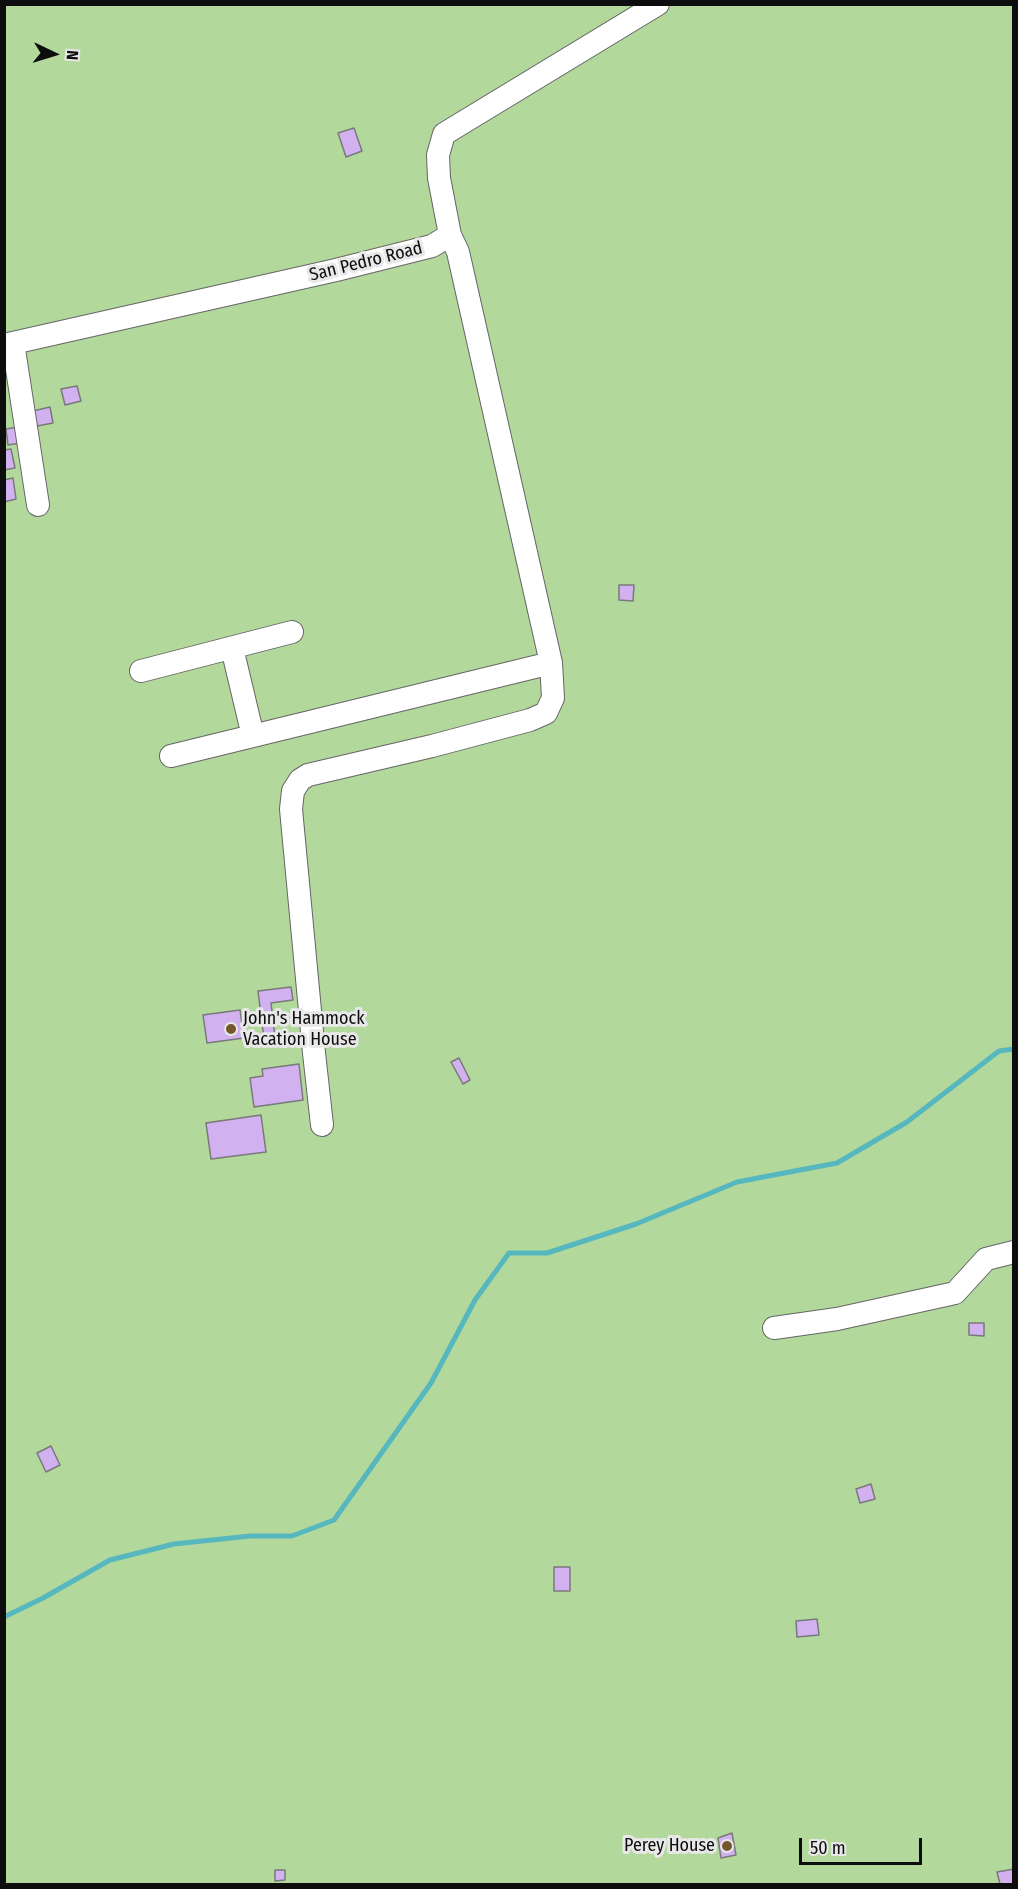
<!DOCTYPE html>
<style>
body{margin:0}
#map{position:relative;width:1018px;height:1889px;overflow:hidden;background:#e8e8e9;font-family:"Fira Sans Condensed",sans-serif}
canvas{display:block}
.frame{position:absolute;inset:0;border:6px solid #0d0d0d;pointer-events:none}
.north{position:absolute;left:24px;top:24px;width:60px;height:60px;-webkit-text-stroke:4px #e8e8e9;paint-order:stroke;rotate:94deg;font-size:16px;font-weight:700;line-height:24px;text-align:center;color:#0d0d0d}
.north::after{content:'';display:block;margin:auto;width:21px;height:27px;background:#0d0d0d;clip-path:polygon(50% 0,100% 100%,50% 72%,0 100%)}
.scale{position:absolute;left:799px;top:1838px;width:123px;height:27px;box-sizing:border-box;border:3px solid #0d0d0d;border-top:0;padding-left:8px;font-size:18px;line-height:21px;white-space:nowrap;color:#0d0d0d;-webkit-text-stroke:4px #e8e8e9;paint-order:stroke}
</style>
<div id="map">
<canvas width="1018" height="1889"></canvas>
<div class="frame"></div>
<div class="north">N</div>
<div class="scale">50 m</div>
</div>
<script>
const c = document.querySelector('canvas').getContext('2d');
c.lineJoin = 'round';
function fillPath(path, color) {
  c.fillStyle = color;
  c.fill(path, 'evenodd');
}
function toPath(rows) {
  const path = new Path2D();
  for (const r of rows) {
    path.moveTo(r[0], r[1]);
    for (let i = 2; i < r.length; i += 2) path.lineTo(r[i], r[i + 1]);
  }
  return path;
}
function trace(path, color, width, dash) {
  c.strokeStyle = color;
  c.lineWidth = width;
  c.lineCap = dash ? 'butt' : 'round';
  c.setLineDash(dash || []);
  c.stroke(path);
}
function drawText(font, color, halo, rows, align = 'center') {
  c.font = font + ' "Fira Sans Condensed",sans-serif';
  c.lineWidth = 6;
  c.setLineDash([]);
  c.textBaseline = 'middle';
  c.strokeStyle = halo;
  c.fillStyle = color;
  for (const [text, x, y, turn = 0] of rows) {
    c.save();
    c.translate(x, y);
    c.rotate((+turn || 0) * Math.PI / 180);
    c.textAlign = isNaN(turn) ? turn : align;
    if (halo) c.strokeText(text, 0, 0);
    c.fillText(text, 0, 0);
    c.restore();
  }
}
fillPath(toPath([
 [5,5,1013,5,1013,1884,5,1884]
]), '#b2d89c');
trace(toPath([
 [4,1617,43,1598,110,1560,174,1544,250,1536,292,1536,334,1520,431,1383,475,1300,509,1253,547,1253,636,1224,737,1182,837,1163,907,1122,999,1051,1014,1049]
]), '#56b7bf', 5);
const building = toPath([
 [354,128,362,151,346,157,338,133,354,128],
 [77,386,81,401,65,405,61,389,77,386],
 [50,407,53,423,37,426,33,411,50,407],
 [24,426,27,442,8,445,6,429,24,426],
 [11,449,15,468,4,470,4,450,11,449],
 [13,478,16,499,4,502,4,480,13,478],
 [619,585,634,585,633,601,619,600,619,585],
 [291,987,293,1000,271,1003,275,1037,264,1039,258,991,291,987],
 [240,1010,244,1038,207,1043,203,1015,240,1010],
 [459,1058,470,1080,463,1084,451,1062,459,1058],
 [299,1064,303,1100,254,1107,250,1078,263,1076,262,1069,299,1064],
 [261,1115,266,1152,211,1159,206,1123,261,1115],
 [969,1323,984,1323,984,1336,969,1335,969,1323],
 [51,1446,60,1465,46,1472,37,1453,51,1446],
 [871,1484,875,1499,860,1503,856,1489,871,1484],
 [554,1567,570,1567,570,1591,554,1591,554,1567],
 [817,1619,819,1635,797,1637,796,1621,817,1619],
 [732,1833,736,1855,721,1858,718,1838,732,1833],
 [1014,1869,1014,1884,1000,1884,997,1872,1014,1869],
 [275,1870,285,1870,285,1880,275,1881,275,1870]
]);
fillPath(building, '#d1b1ef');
trace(building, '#79797a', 1.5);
const minor = toPath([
 [13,343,38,505],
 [4,345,336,270,432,246,450,235,439,178,438,155,444,134,658,4],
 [232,648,253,736],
 [141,671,292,632],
 [171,756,551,663],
 [322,1125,314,1053,291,809,293,791,300,780,308,775,432,746,530,720,546,713,553,698,551,663,458,252,450,235],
 [774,1328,837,1319,955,1293,986,1259,1014,1252]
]);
trace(minor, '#656566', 24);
trace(minor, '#fff', 22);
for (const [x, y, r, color] of [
 [231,1029,6,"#74582b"],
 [727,1846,6,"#74582b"]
]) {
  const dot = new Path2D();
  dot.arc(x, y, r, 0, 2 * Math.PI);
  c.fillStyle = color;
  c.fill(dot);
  trace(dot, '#e8e8e9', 2);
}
drawText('18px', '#0d0d0d', '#e8e8e9', [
 ["San Pedro Road",366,262,-14]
]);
drawText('18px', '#0d0d0d', '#e8e8e9', [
 ["John's Hammock",243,1019],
 ["Vacation House",243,1040],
 ["Perey House",715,1846,"right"]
], 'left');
</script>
